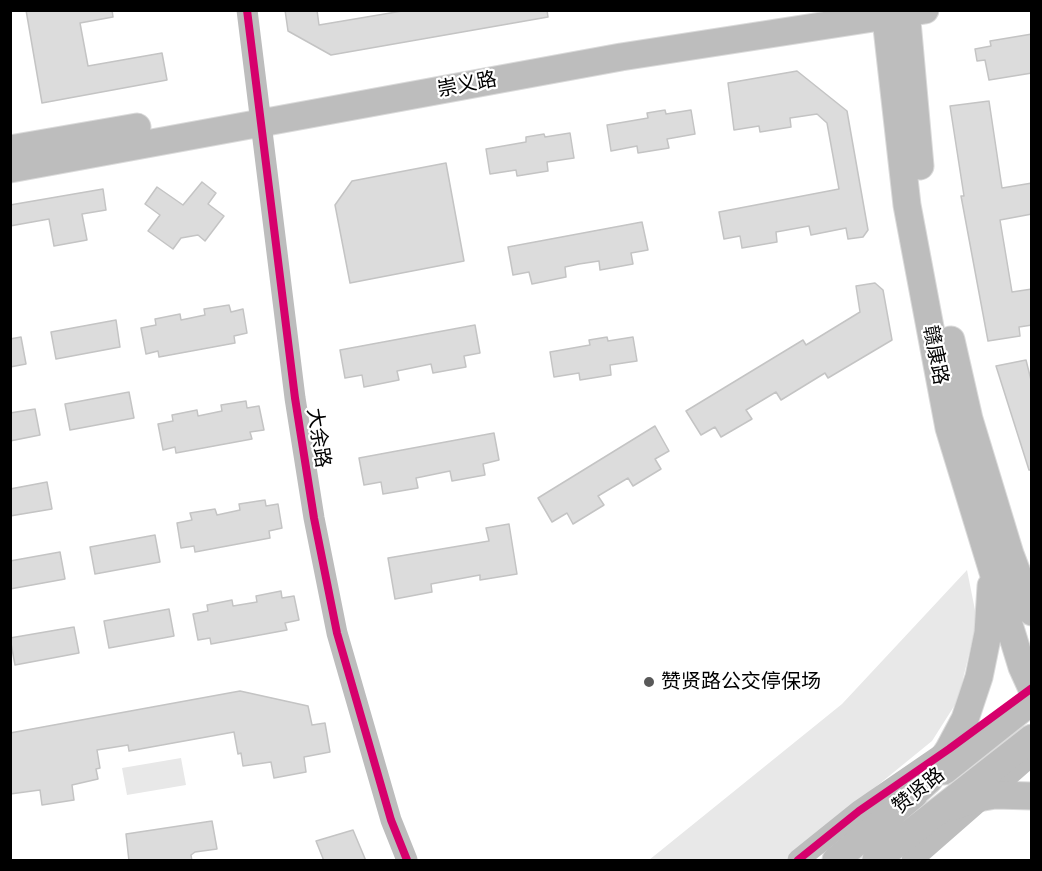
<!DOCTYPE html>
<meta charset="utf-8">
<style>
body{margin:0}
#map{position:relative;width:1042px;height:871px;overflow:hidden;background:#fff;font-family:"Open Sans",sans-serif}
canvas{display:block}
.frame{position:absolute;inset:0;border:12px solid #000;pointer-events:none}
</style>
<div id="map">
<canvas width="1042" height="871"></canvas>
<div class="frame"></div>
</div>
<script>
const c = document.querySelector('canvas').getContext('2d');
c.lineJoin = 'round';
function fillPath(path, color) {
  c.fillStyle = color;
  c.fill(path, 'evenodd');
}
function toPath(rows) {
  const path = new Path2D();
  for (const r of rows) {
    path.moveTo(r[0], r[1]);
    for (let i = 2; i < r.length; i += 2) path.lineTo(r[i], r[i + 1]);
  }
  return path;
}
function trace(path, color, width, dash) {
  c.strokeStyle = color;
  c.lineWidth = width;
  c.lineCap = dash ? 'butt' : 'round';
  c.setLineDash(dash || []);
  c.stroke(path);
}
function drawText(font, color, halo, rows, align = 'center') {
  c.font = font + ' "Open Sans","Noto Sans SC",sans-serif';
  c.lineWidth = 4.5;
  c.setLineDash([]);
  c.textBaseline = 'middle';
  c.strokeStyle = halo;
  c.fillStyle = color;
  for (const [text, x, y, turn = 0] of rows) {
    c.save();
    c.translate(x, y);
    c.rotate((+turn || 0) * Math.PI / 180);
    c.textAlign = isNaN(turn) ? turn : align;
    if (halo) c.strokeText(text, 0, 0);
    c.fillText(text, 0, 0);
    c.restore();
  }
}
fillPath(toPath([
 [967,570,977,620,958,700,932,741,786,860,649,860,842,704],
 [181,758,186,785,127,795,122,768]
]), '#e8e8e8');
const building = toPath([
 [26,10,112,10,113,17,80,23,88,66,162,53,167,80,42,103,26,10],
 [285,10,317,10,319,25,408,10,547,10,548,17,331,55,288,31,285,10],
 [1032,34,1032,73,989,80,985,60,977,61,975,49,991,46,990,41,1032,34],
 [797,71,847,111,868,230,863,237,848,239,846,228,811,235,809,226,776,232,777,242,742,248,740,236,724,239,719,212,839,189,827,123,817,114,790,118,791,127,760,132,759,126,734,130,728,83,797,71],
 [989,101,1002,188,1032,183,1032,214,1000,220,1012,292,1032,289,1032,325,1019,327,1020,336,988,341,961,196,964,196,950,106,989,101],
 [665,110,666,114,691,110,695,134,667,139,669,148,638,153,637,146,611,151,607,125,648,118,647,113,665,110],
 [570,133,574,158,547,162,548,171,517,176,516,170,490,174,486,149,526,142,526,137,544,134,545,137,570,133],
 [446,163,464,261,350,283,335,205,352,181,446,163],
 [202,182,216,193,208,204,224,216,205,241,198,235,181,238,173,249,148,231,160,215,145,204,157,187,183,205,202,182],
 [103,189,106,210,82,214,87,240,54,246,49,219,10,226,10,205,103,189],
 [642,222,648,250,631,253,633,264,600,270,599,261,579,264,565,267,566,277,532,284,529,272,513,275,508,247,642,222],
 [875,283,883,290,892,340,828,378,825,373,781,400,776,392,746,410,752,419,721,437,715,427,701,435,686,411,803,340,806,345,860,312,856,286,875,283],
 [229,305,231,312,243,309,247,333,234,336,235,343,159,357,158,351,146,354,141,328,156,325,155,319,180,314,181,320,205,315,204,309,229,305],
 [116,320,120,347,56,359,51,332,116,320],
 [475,325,480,353,464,356,466,367,433,373,431,364,397,371,399,380,364,387,362,375,345,378,340,350,475,325],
 [21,337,26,364,10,367,10,339,21,337],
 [607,337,608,341,633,337,637,361,610,365,611,375,580,380,579,373,554,377,550,352,590,345,589,340,607,337],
 [1026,360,1032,384,1032,470,1029,470,996,366,1026,360],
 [129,392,134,418,70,430,65,404,129,392],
 [246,401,247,408,259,406,264,430,250,432,252,439,176,453,175,447,163,450,158,424,173,421,172,415,197,410,198,416,222,411,221,405,246,401],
 [35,409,40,435,10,441,10,413,35,409],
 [655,426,669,451,655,459,661,469,633,486,628,478,598,496,604,505,573,524,567,513,552,522,538,498,655,426],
 [494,433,499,460,483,464,485,475,452,481,450,471,416,478,418,488,383,494,381,482,364,485,359,458,494,433],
 [47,482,52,509,10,516,10,489,47,482],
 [265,500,266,506,278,504,282,528,269,531,270,538,195,552,194,546,181,548,177,523,192,520,190,513,215,509,217,515,240,510,239,504,265,500],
 [509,524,517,574,480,580,480,575,431,584,432,592,395,599,388,558,489,541,486,528,509,524],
 [155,535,160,562,95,574,90,547,155,535],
 [60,552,65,579,10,589,10,561,60,552],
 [281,591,282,598,294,596,299,620,285,623,287,630,211,644,210,638,198,640,193,614,208,611,207,605,232,600,233,606,257,602,256,596,281,591],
 [169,609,174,636,109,648,104,621,169,609],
 [74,627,79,653,15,665,10,638,74,627],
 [240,691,308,706,312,725,325,723,330,752,304,757,306,772,274,778,271,762,243,766,241,753,238,754,234,732,129,751,128,745,97,750,100,768,96,769,98,779,72,785,74,800,42,805,40,790,10,794,10,733,240,691],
 [212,821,217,849,195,852,191,855,192,861,129,861,126,834,212,821],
 [353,830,366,861,324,861,316,841,353,830]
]);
fillPath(building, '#dcdcdc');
trace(building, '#c4c4c4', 1.5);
const major = toPath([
 [885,10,907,205,949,428,1022,667,1032,689],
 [906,10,920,166],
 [10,149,137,127],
 [10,169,621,57,925,10],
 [951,340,969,419,1010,554,1032,612],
 [944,771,1032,701],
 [900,806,929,780,949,749,965,719,979,677,988,633,991,586],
 [955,806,978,798,995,795,1032,796],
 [836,860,914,795],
 [876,860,1032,738]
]);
trace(major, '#dbdbdb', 29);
trace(toPath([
 [247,10,295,398,314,518,337,633,391,820,407,860],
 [798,860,859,811,942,754],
 [912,860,1032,755]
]), '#bdbdbd', 21);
trace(major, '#bdbdbd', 27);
trace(toPath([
 [247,10,295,398,314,518,337,633,391,820,407,860],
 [798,860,859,811,949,749,1032,688]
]), '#d6006c', 8);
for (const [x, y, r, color] of [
 [649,682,6,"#595959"]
]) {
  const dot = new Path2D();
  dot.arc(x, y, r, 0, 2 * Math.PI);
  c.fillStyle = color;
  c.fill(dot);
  trace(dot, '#fff', 2);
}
drawText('20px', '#000', '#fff', [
 ["崇义路",467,85,-11],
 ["赣康路",935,355,79],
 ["大余路",318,438,81],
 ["赞贤路",919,791,-39]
]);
drawText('20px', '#000', '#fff', [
 ["赞贤路公交停保场",661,682]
], 'left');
</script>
